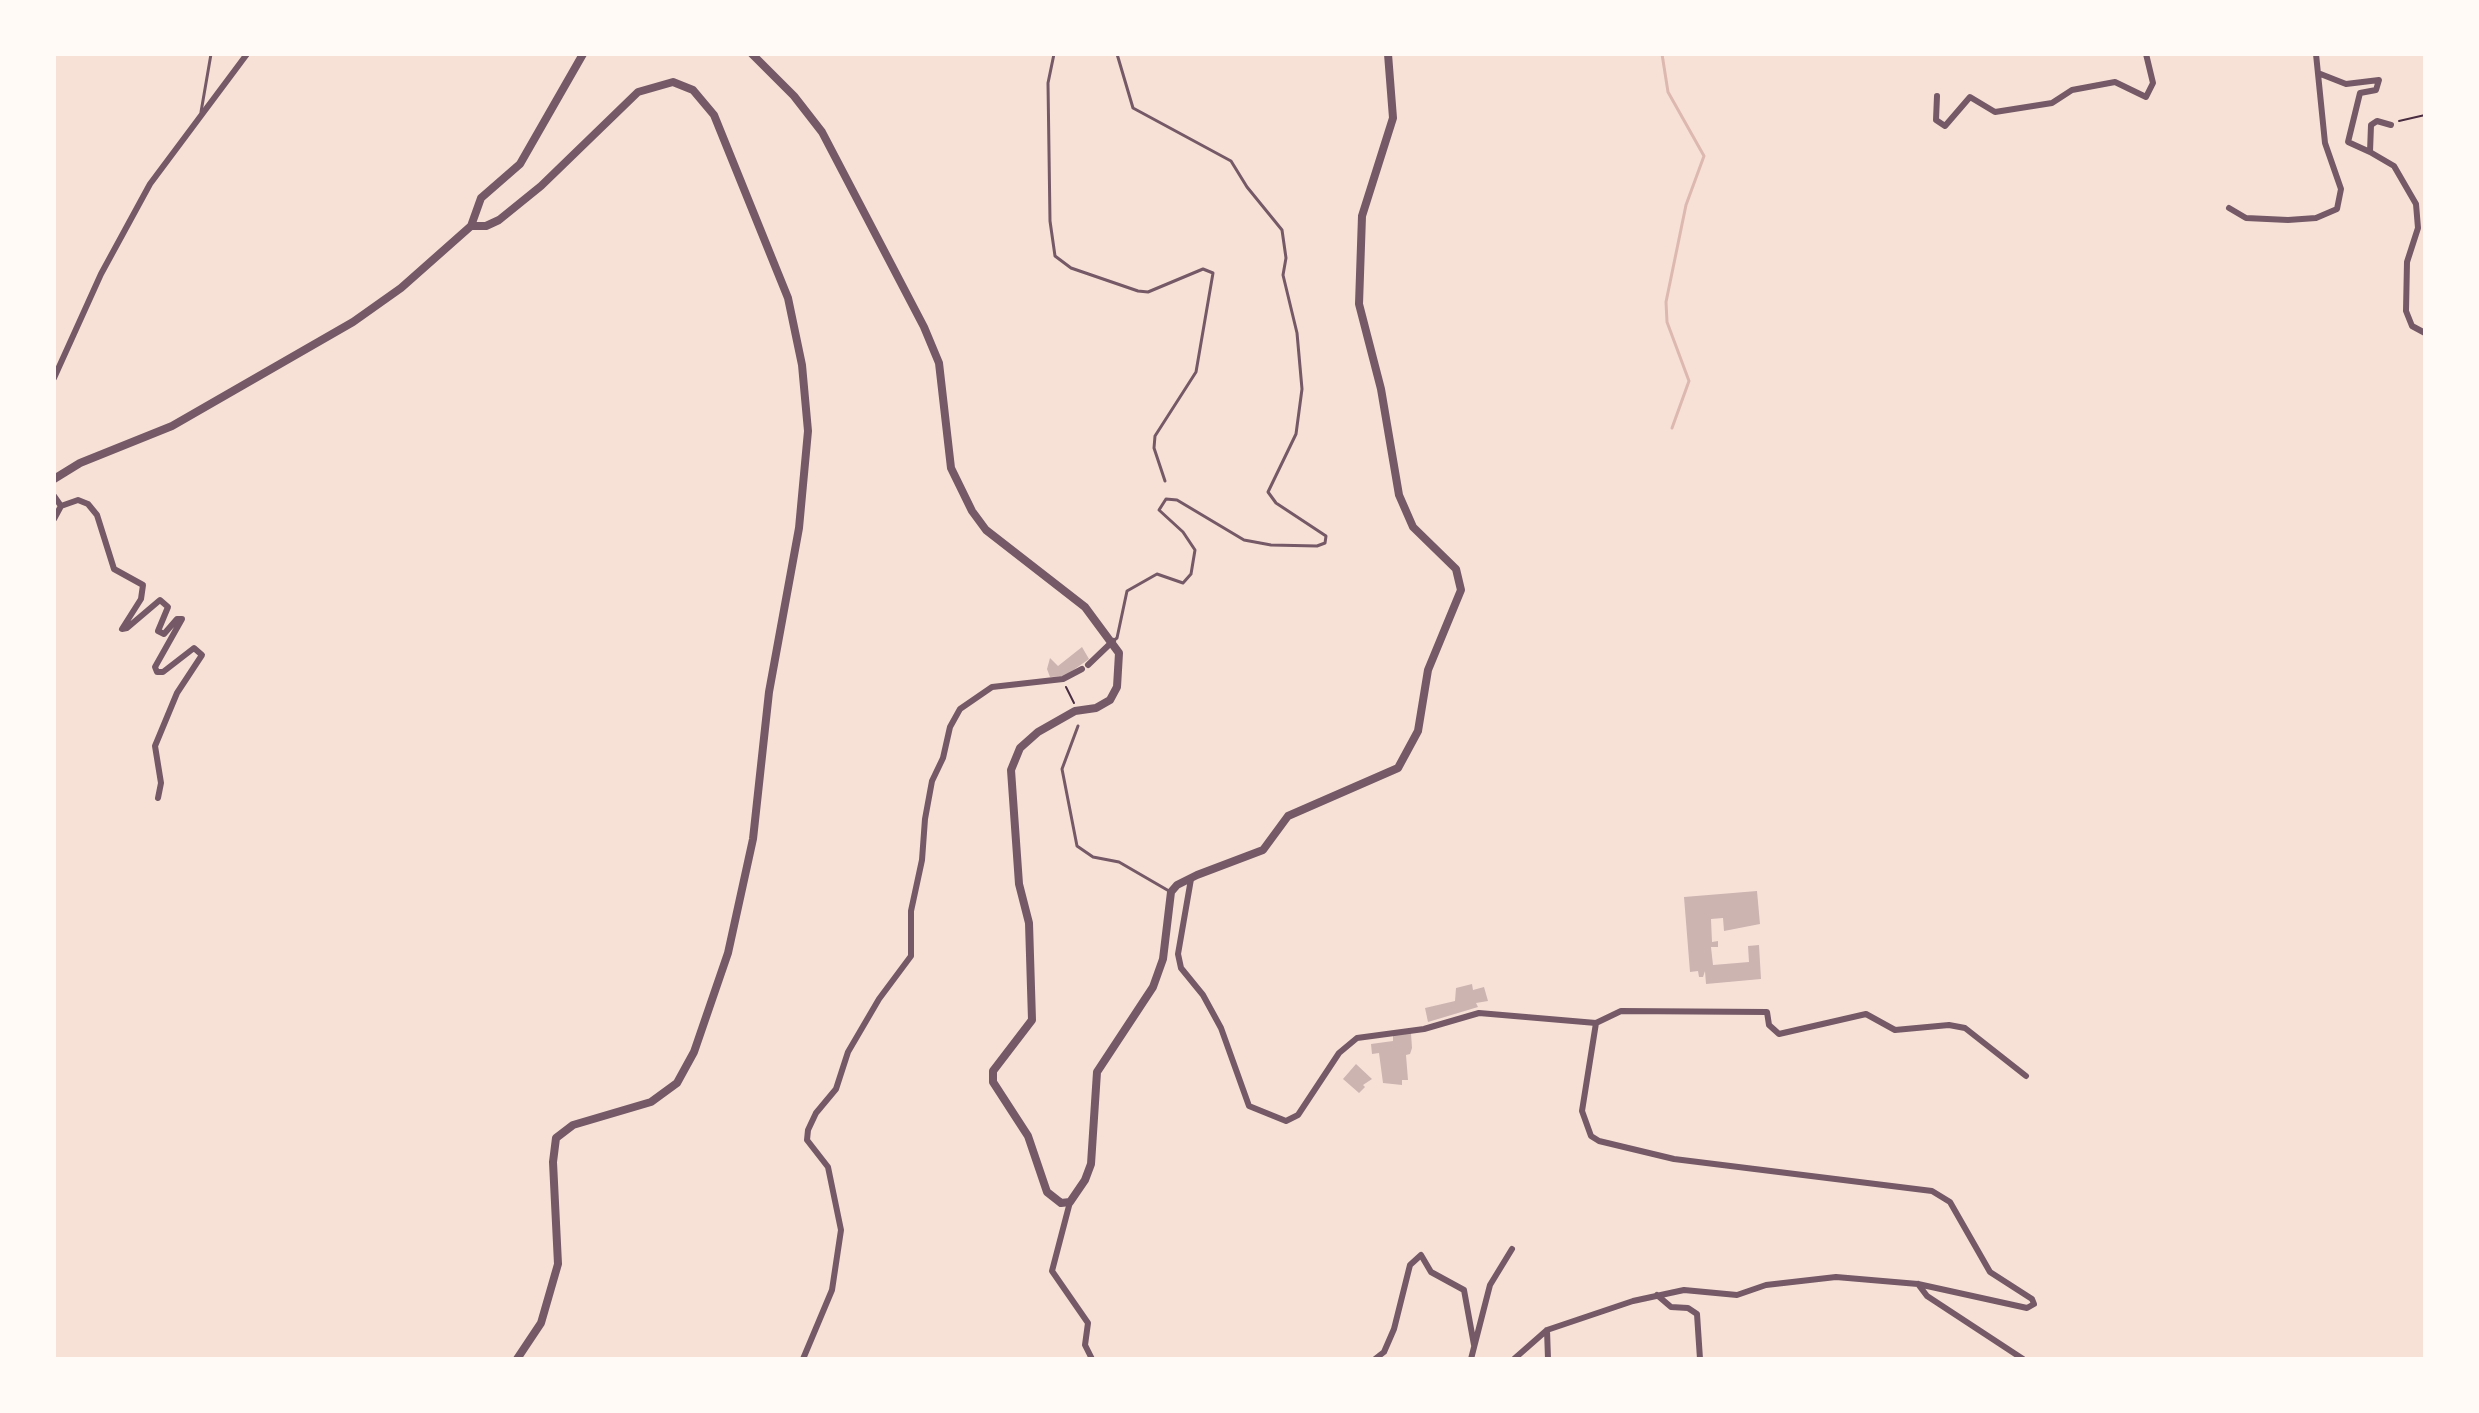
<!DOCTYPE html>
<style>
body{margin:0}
#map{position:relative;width:2479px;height:1413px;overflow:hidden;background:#f7e1d7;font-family:"PT Sans",sans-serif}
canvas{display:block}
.frame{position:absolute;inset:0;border:56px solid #fffaf5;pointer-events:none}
</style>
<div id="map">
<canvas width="2479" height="1413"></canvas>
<div class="frame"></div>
</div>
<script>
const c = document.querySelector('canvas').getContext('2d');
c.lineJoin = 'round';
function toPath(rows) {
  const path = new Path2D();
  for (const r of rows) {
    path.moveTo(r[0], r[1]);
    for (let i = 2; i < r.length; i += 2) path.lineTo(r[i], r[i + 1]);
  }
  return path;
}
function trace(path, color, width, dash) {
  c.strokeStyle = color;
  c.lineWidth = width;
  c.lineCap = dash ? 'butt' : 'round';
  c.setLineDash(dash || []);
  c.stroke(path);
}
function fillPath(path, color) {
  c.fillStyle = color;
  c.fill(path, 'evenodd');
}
trace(toPath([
 [1662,54,1668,92,1704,156,1686,205,1666,302,1667,322,1689,381,1672,428]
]), '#dcb8b0', 3);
fillPath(toPath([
 [1082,647,1089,659,1065,676,1050,677,1047,669,1050,658,1058,666],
 [1757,891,1760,924,1724,931,1723,918,1711,919,1712,942,1718,941,1718,947,1711,947,1713,965,1749,962,1748,946,1759,945,1761,979,1706,984,1705,971,1703,977,1699,977,1698,971,1690,972,1684,897],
 [1472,984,1473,990,1484,987,1488,1001,1476,1003,1478,1007,1428,1022,1425,1008,1455,1001,1456,988],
 [1411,1033,1412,1048,1410,1054,1406,1055,1408,1080,1402,1080,1402,1085,1383,1083,1379,1053,1372,1054,1371,1044,1393,1041,1393,1035],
 [1356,1064,1372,1079,1363,1085,1365,1087,1359,1093,1343,1079]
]), '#ccb4b1');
trace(toPath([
 [2399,121,2425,115],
 [1066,687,1074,703]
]), '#4a2c40', 2);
trace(toPath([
 [1054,54,1048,83,1050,221,1055,256,1071,268,1138,291,1148,292,1203,269,1213,273,1196,372,1155,436,1154,448,1165,481],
 [201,112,211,54],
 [1113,641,1117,638,1127,591,1157,574,1183,583,1191,574,1195,550,1183,532,1159,510,1166,499,1177,500,1244,540,1271,545,1317,546,1325,543,1326,536,1276,503,1268,492,1296,434,1302,389,1297,333,1283,275,1286,258,1282,230,1247,187,1231,161,1133,108,1117,54],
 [1078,726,1062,769,1077,846,1093,857,1119,862,1169,891]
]), '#755966', 3);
trace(toPath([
 [2318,73,2346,84,2379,80,2376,90,2360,93,2348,142,2370,152,2371,125,2377,121,2391,125],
 [1937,96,1936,120,1945,126,1970,97,1995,112,2052,103,2072,90,2115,82,2146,97,2153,83,2146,54],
 [2370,152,2394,166,2416,204,2418,228,2407,262,2406,311,2412,326,2425,333],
 [2229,208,2246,218,2288,220,2316,218,2337,209,2341,189,2325,143,2316,54],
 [54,378,101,274,150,184,247,54],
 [54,496,61,506,54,519],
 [61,506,78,500,88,504,97,515,114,569,143,585,141,599,122,629,127,628,160,600,168,607,158,631,164,634,177,619,182,619,155,667,157,672,163,672,194,648,202,655,177,693,155,746,161,783,158,798],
 [1088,665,1113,641],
 [1191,879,1178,954,1181,968,1203,995,1221,1028,1249,1106,1286,1121,1298,1115,1339,1053,1357,1038,1424,1029,1479,1013,1596,1023,1621,1011,1767,1012,1769,1025,1779,1034,1866,1014,1895,1030,1949,1025,1965,1028,2026,1076],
 [1070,1202,1052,1271,1088,1323,1085,1345,1092,1359],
 [1918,1284,1927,1296,2023,1359],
 [1657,1295,1671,1307,1688,1308,1697,1314,1700,1359],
 [1547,1330,1548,1359],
 [803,1359,832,1290,841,1230,828,1167,807,1140,808,1130,816,1113,836,1089,848,1052,879,999,911,956,911,911,922,860,925,819,932,781,943,758,950,727,960,709,992,687,1063,679,1082,669],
 [1375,1359,1384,1352,1394,1329,1410,1265,1421,1255,1431,1272,1464,1290,1474,1345],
 [1471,1359,1490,1285,1512,1249],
 [1514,1359,1547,1330,1633,1301,1684,1290,1737,1295,1766,1285,1836,1277,1918,1284,2027,1308,2034,1304,2032,1299,1990,1272,1950,1202,1932,1191,1674,1159,1599,1141,1591,1136,1582,1111,1596,1023]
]), '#755966', 6);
trace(toPath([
 [752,54,794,96,822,132,924,327,939,363,951,468,972,511,986,530,1085,607,1119,653,1117,687,1110,700,1096,708,1075,711,1038,732,1020,748,1011,770,1019,884,1029,923,1032,1020,993,1071,993,1082,1028,1136,1047,1192,1061,1203,1070,1202,1085,1180,1091,1164,1097,1072,1153,987,1163,959,1171,892,1177,885,1197,875,1263,850,1288,816,1398,768,1418,731,1428,670,1461,590,1456,569,1413,527,1399,495,1381,389,1359,304,1362,216,1393,118,1388,54],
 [54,479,80,463,172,426,353,322,401,288,471,226],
 [517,1359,541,1323,558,1264,553,1162,556,1138,573,1125,651,1102,677,1083,694,1052,728,953,753,839,769,692,799,528,808,431,802,365,788,298,714,115,693,90,673,82,638,92,541,186,499,220,486,226,471,226,481,198,520,164,583,54]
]), '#755966', 8);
</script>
